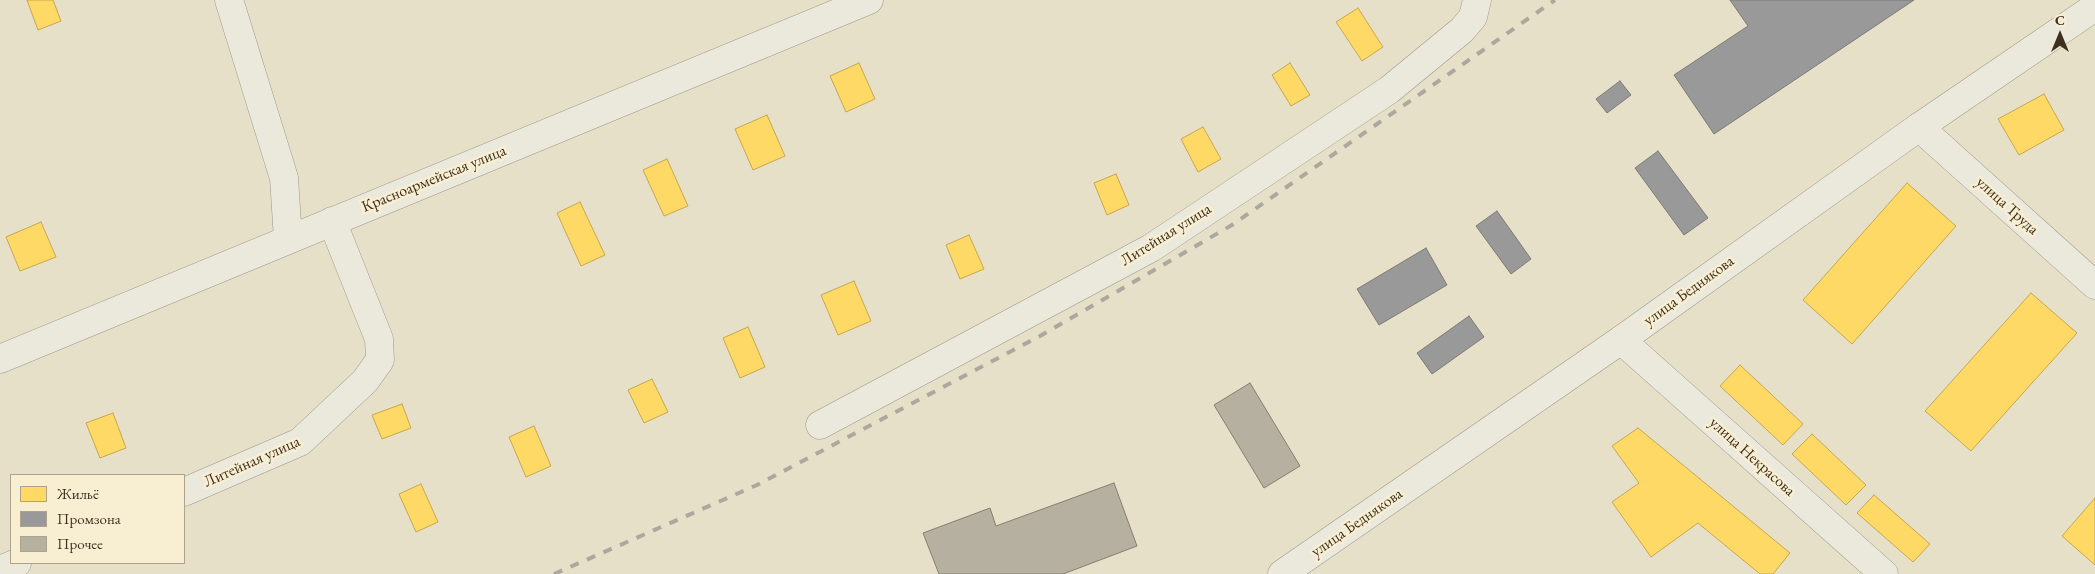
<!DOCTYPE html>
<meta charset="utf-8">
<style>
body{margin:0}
#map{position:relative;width:2095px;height:574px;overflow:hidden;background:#e7e0c9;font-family:"EB Garamond",serif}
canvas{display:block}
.legend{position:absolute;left:10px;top:474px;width:175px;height:90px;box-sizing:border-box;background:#f8efd3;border:1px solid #aea28b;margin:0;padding:6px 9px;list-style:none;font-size:15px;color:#3e2f1e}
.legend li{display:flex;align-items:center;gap:10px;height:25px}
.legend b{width:25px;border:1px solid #aea28b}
.north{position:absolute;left:2035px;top:10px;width:50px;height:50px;-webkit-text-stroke:4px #f8efd3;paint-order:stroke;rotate:0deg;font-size:14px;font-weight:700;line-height:20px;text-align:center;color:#3e2f1e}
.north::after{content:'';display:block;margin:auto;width:18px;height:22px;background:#3e2f1e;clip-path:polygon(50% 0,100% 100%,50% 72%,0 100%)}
</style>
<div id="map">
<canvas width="2095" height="574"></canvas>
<ul class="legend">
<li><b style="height:14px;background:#ffd966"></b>Жильё</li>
<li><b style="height:14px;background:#999"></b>Промзона</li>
<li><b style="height:14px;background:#b6b0a0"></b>Прочее</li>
</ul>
<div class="north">С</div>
</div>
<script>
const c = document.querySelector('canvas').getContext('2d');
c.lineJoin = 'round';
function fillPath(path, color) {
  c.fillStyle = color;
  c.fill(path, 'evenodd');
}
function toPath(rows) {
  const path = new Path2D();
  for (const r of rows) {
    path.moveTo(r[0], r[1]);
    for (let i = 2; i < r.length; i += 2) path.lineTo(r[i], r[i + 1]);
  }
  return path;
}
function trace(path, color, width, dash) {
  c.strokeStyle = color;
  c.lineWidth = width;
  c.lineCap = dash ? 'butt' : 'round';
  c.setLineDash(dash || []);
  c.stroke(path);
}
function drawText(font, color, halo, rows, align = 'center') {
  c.font = font + ' "EB Garamond",serif';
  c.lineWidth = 5;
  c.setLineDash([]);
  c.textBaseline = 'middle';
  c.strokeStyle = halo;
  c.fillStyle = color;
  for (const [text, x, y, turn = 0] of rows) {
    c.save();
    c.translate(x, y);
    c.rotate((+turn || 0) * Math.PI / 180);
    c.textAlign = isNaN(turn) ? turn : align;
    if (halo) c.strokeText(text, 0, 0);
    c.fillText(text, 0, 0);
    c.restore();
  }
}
const homes = toPath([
 [27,0,53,0,61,21,38,30,27,0],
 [1358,8,1383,47,1362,61,1336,22,1358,8],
 [859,63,875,99,846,112,830,76,859,63],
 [1290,63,1310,95,1291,106,1272,75,1290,63],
 [2044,94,2064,130,2019,155,1998,119,2044,94],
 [767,115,785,156,753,170,735,129,767,115],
 [1203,127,1221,159,1198,172,1181,139,1203,127],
 [667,159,688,206,664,216,643,170,667,159],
 [1116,174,1129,205,1107,215,1094,183,1116,174],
 [1907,183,1956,226,1852,344,1803,300,1907,183],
 [580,202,605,255,581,266,557,213,580,202],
 [41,222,56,257,20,271,6,237,41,222],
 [969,235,984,269,960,279,946,245,969,235],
 [854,281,871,321,838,335,821,295,854,281],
 [2031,293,2077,333,1971,451,1925,411,2031,293],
 [748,327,765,367,740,378,723,338,748,327],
 [1740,365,1803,424,1783,445,1720,386,1740,365],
 [652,379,668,412,644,423,628,390,652,379],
 [402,404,411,428,382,439,372,415,402,404],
 [113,413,126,448,100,458,86,423,113,413],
 [534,426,551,466,526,477,509,437,534,426],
 [1638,428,1790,553,1773,574,1760,574,1698,523,1651,557,1612,502,1639,483,1612,446,1638,428],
 [1812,434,1866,485,1846,505,1792,454,1812,434],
 [421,484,438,522,416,532,399,494,421,484],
 [1874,495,1930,544,1913,562,1857,513,1874,495],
 [2095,498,2095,565,2062,536,2095,498]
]);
fillPath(homes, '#ffd966');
trace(homes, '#c5a650', 1);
const industry = toPath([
 [1730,0,1914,0,1714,134,1674,75,1748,26,1730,0],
 [1620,81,1631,95,1607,113,1596,99,1620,81],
 [1658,151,1708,218,1684,235,1635,168,1658,151],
 [1497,211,1531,259,1511,274,1476,226,1497,211],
 [1426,248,1447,285,1379,325,1357,289,1426,248],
 [1469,316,1484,337,1432,374,1417,353,1469,316]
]);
fillPath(industry, '#999');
trace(industry, '#7e7974', 1);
const building = toPath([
 [1250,383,1300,466,1264,488,1214,405,1250,383],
 [1114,483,1137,546,1063,574,939,574,923,533,990,508,996,526,1114,483]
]);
fillPath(building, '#b6b0a0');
trace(building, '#857e70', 1);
const minor = toPath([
 [229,0,284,178,288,239],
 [1919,127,2095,285],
 [1621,340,1884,574],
 [0,359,869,0],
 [820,425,1151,248,1389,90,1462,30,1473,17,1477,0],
 [184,492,300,442,365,381,380,360,379,339,332,221],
 [0,570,17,563]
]);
const tertiary = toPath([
 [1282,574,1621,340,1919,127,2095,7]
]);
trace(minor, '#9d9688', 29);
trace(tertiary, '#9d9688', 29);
trace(minor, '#ebe8dc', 28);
trace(tertiary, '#ebe8dc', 28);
trace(toPath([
 [554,574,757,485,1040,336,1232,225,1555,0]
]), '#ada89e', 4, [9, 9]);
drawText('16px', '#3e2f1e', '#f8efd3', [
 ["Красноармейская улица",434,179,-22],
 ["улица Труда",2007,206,42],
 ["Литейная улица",1166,235,-32],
 ["улица Беднякова",1689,291,-36],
 ["улица Некрасова",1752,457,42],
 ["Литейная улица",252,462,-24],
 ["улица Беднякова",1357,523,-35]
]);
</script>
